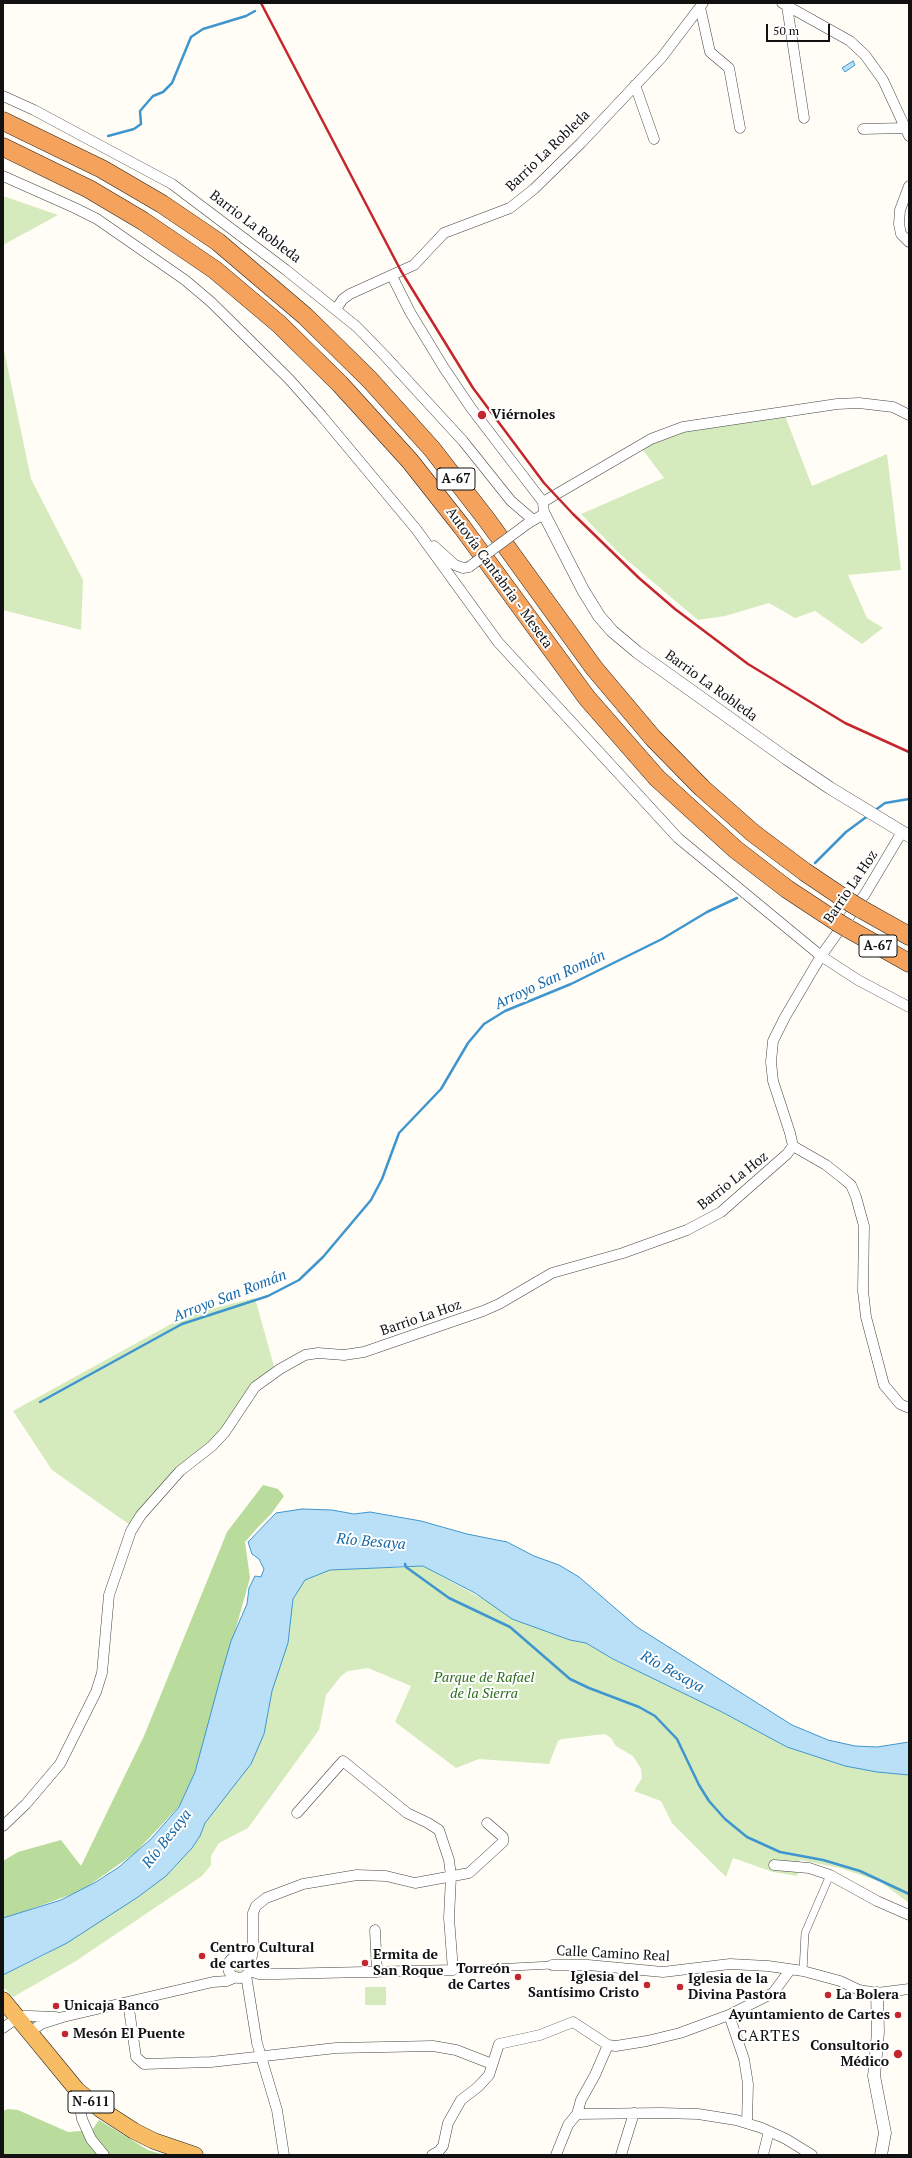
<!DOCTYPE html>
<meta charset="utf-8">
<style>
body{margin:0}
#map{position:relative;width:912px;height:2158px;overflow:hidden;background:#fffdf5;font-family:"PT Serif",serif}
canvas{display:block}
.frame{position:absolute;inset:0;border:4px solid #111;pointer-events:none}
.scale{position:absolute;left:766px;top:24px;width:64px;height:18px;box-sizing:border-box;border:2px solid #111;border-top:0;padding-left:5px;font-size:12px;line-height:14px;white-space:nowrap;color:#111;-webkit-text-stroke:3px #fff;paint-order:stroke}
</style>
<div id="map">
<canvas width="912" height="2158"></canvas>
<div class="frame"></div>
<div class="scale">50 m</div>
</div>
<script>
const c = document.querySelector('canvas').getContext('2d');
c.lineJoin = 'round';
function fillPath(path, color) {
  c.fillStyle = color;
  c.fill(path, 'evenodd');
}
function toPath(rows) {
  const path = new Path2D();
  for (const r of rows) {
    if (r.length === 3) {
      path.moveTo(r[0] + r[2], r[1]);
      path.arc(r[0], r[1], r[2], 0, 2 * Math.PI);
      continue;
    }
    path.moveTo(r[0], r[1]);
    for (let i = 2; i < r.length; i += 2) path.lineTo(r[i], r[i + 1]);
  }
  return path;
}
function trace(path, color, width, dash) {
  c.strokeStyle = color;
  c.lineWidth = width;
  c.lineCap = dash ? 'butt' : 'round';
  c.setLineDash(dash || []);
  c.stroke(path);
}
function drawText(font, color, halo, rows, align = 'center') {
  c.font = font + ' "PT Serif",serif';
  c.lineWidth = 4;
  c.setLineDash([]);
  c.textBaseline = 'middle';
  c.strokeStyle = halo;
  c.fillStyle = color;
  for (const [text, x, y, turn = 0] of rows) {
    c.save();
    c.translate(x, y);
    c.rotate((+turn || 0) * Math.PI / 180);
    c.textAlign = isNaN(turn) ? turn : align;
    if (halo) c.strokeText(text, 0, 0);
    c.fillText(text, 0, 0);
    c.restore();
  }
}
fillPath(toPath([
 [3,196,58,215,3,245],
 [3,345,31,479,83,580,81,630,3,610],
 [782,408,812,486,887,454,901,570,848,575,867,618,883,628,862,644,815,611,795,618,769,603,725,616,698,620,621,555,581,514,664,478,642,449,683,427],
 [255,1298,275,1370,227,1425,130,1525,52,1470,13,1411,171,1324,203,1311],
 [423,1566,492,1604,551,1633,570,1640,586,1643,613,1659,722,1712,787,1747,845,1766,872,1771,909,1774,909,1903,881,1882,840,1868,800,1860,797,1876,773,1872,733,1858,726,1877,672,1823,661,1801,634,1791,642,1778,641,1769,633,1756,616,1746,611,1738,605,1734,562,1739,558,1741,549,1764,479,1759,456,1768,395,1722,411,1686,368,1668,348,1671,341,1676,326,1695,319,1730,248,1828,219,1843,211,1856,211,1865,202,1876,76,1961,13,1997,3,1987,3,1975,43,1956,81,1934,174,1868,198,1840,205,1823,264,1734,272,1691,288,1643,293,1599,305,1580,320,1572,340,1568,403,1568],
 [239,1967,5],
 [365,1987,386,1987,386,2005,365,2005]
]), '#d5ebbd');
fillPath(toPath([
 [263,1485,278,1489,284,1496,271,1514,259,1526,245,1542,250,1578,198,1763,182,1803,135,1853,81,1891,3,1919,3,1861,18,1852,61,1840,81,1866,144,1736,227,1532],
 [8,2109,18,2110,68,2132,92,2130,99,2120,148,2150,164,2155,3,2155,3,2111]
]), '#b9dc9c');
const water = toPath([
 [853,61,855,65,845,72,842,68,853,61],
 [302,1509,332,1510,354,1514,370,1512,421,1521,467,1534,507,1542,534,1556,559,1565,579,1577,637,1627,792,1725,828,1740,855,1746,877,1747,909,1742,909,1775,877,1772,845,1766,787,1747,722,1712,613,1659,586,1643,570,1640,512,1619,475,1593,423,1566,330,1570,305,1580,293,1599,288,1643,272,1691,264,1734,251,1764,205,1823,200,1836,192,1848,166,1876,138,1897,67,1943,3,1975,3,1918,61,1900,96,1882,119,1867,151,1839,179,1807,195,1772,222,1672,231,1641,247,1604,249,1588,255,1576,261,1577,264,1569,259,1559,252,1554,248,1542,276,1513,302,1509]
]);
fillPath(water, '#b9e0f7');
trace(water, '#3f96cf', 1);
trace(toPath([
 [108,136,134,129,141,124,140,111,153,96,163,92,172,83,191,37,203,29,246,16,255,11],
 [874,811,885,803,909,799],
 [815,863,846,832,869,815],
 [40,1402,182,1324,268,1296,299,1280,323,1257,371,1200,382,1179,399,1133,441,1089,468,1043,484,1024,505,1011,571,984,662,939,707,912,737,898],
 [405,1564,406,1567,449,1598,510,1627,570,1679,589,1688,639,1707,655,1716,677,1739,699,1785,709,1801,725,1819,747,1837,780,1852,823,1860,860,1871,909,1894]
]), '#3f96cf', 2.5);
const pedestrian = toPath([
 [453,1970,552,1965],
 [803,1971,805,1933,830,1875]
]);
const minor = toPath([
 [782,3,850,41,865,55,883,80,909,136],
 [787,6,804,118],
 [700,7,710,52,729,68,740,128],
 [635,85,654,139],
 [3,96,34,110,172,184,286,270,357,327,385,356,463,441,511,501,532,519],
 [863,129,904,128],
 [3,176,75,208,97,219,185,280,211,302,289,379,321,415,416,529,498,642,678,838,821,956,858,980,909,1007],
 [909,186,900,210,899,224,901,234,909,242],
 [392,276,410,312,444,368,471,408,543,502,544,514,527,524],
 [336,309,343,299,350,294,414,265,444,233,510,208,534,189,581,143,662,57,703,3],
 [543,502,651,439,683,427,837,404,859,403,893,407,909,415],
 [434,546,455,565,463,568,469,567],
 [793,1146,826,1165,840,1176,851,1185,856,1197,864,1226,863,1291,866,1317,884,1385,900,1404,909,1408],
 [3,1826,26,1804,60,1764,96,1692,102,1673,109,1595,131,1531,141,1515,180,1471,212,1446,225,1432,255,1387,280,1369,305,1355,318,1353,344,1355,364,1352,483,1311,499,1304,552,1273,623,1253,687,1230,721,1212,787,1154,793,1146,790,1133,773,1081,771,1062,773,1041,785,1017,821,956,865,894,902,832],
 [774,1865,809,1868,830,1875,877,1901,909,1915],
 [375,1930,377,1972],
 [239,1967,11],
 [552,1965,588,1965,663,1972,730,1964,768,1966,803,1971,840,1981,859,1990,877,1993,909,1989],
 [250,1966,253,1950,253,1913,256,1906,266,1898,303,1884,357,1875,386,1876,415,1883,469,1873,503,1842,503,1837,487,1823],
 [249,1971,259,1974,277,1974,453,1970,449,1918,451,1876,449,1860,439,1830,428,1823,407,1813,343,1761,297,1813],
 [246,1975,257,2043,277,2110,284,2155],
 [128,2002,136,2057,144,2064,211,2062,336,2048,433,2046,456,2050,492,2064],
 [729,2015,773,1993,790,1970],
 [19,2020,24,2016,30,2016,56,2017],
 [3,2028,17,2018],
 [29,2033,41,2024,63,2017,213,1982,227,1981,236,1977],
 [77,2090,82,2119,91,2139,104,2155],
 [577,2114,581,2100,595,2075,608,2045],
 [432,2155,439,2151,443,2146,448,2123,461,2100,478,2087,489,2075,499,2044,540,2035,573,2022,608,2045,616,2046,647,2041,680,2033,729,2015,744,2059,748,2084,747,2123],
 [556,2155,568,2125,577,2114,661,2113,698,2114,736,2120,762,2128,786,2139,812,2155],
 [621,2155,634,2113],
 [763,2155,769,2131]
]);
const tertiary = toPath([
 [544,514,583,590,599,616,612,631,637,652,787,759,830,788,909,836],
 [877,1993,878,2032,874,2076,885,2133,881,2155]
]);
const trunk = toPath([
 [3,2000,77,2090,100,2109,134,2131,154,2141,195,2155]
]);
const motorway = toPath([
 [3,121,102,169,162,204,218,242,305,316,370,380,432,449,487,520,594,668,653,738,702,788,753,833,805,872,851,903],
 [3,147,89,189,143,221,215,270,279,324,340,384,410,461,462,527,587,698,657,778,735,849,787,889,837,922],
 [861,909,909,936],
 [847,928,909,963]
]);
trace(pedestrian, '#444', 8);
trace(minor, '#444', 11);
trace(tertiary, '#444', 13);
trace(trunk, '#222', 17);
trace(motorway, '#222', 19);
trace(pedestrian, '#fff', 7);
trace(minor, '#fff', 10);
trace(tertiary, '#fff', 12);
trace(trunk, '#f7bc64', 16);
trace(motorway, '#f5a25d', 18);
trace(toPath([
 [261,3,401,271,473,388,544,483,573,514,639,578,675,609,748,664,845,723,909,752]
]), '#c4262e', 2.5);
const minorBridge = toPath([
 [469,567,527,524]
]);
const motorwayBridge = toPath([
 [851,903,861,909],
 [837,922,847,928]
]);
trace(minorBridge, '#444', 11, []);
trace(motorwayBridge, '#222', 19, []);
trace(minorBridge, '#fff', 10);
trace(motorwayBridge, '#f5a25d', 18);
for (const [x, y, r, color] of [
 [482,415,5,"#c4262e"],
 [202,1956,4,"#c4262e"],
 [365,1963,4,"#c4262e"],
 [518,1977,4,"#c4262e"],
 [647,1985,4,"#c4262e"],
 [680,1987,4,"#c4262e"],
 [828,1995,4,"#c4262e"],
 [56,2006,4,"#c4262e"],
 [898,2015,4,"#c4262e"],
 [65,2034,4,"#c4262e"],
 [898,2054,5,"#c4262e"]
]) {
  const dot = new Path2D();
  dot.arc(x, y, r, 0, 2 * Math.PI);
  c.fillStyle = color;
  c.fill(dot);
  trace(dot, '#fff', 1.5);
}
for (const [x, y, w] of [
 [456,479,38],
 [878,946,38],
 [91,2102,46]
]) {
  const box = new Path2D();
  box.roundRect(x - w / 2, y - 11, w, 22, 3);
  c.fillStyle = '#fff';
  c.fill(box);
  trace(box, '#111', 1);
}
drawText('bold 13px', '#111', null, [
 ["A-67",456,479],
 ["A-67",878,946],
 ["N-611",91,2102]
]);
drawText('14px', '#111', '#fff', [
 ["Barrio La Robleda",548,151,-44],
 ["Barrio La Robleda",255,227,37],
 ["Autovía Cantabria - Meseta",499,578,54],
 ["Barrio La Robleda",711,686,36],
 ["Barrio La Hoz",851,887,-56],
 ["Barrio La Hoz",733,1181,-38],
 ["Barrio La Hoz",421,1318,-19],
 ["Calle Camino Real",613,1954,3]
]);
drawText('bold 14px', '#111', '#fff', [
 ["Viérnoles",491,415],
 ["Centro Cultural",210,1948],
 ["de cartes",210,1964],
 ["Ermita de",373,1955],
 ["San Roque",373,1971],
 ["Torreón",510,1969,"right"],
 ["de Cartes",510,1985,"right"],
 ["Iglesia del",639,1977,"right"],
 ["Santísimo Cristo",639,1993,"right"],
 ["Iglesia de la",688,1979],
 ["Divina Pastora",688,1995],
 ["La Bolera",836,1995],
 ["Unicaja Banco",64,2006],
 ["Ayuntamiento de Cartes",890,2015,"right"],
 ["Mesón El Puente",73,2034],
 ["Consultorio",889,2046,"right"],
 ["Médico",889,2062,"right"]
], 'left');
drawText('italic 14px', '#2f6b1f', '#fff', [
 ["Parque de Rafael",484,1678],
 ["de la Sierra",484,1694]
]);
drawText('italic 15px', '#1768a6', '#fff', [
 ["Arroyo San Román",550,980,-25],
 ["Arroyo San Román",230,1296,-21],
 ["Río Besaya",371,1542,5],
 ["Río Besaya",672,1672,29],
 ["Río Besaya",167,1839,-52]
]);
c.letterSpacing = '1px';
drawText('16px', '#111', '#fff', [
 ["CARTES",769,2036]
]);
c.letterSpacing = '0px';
</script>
